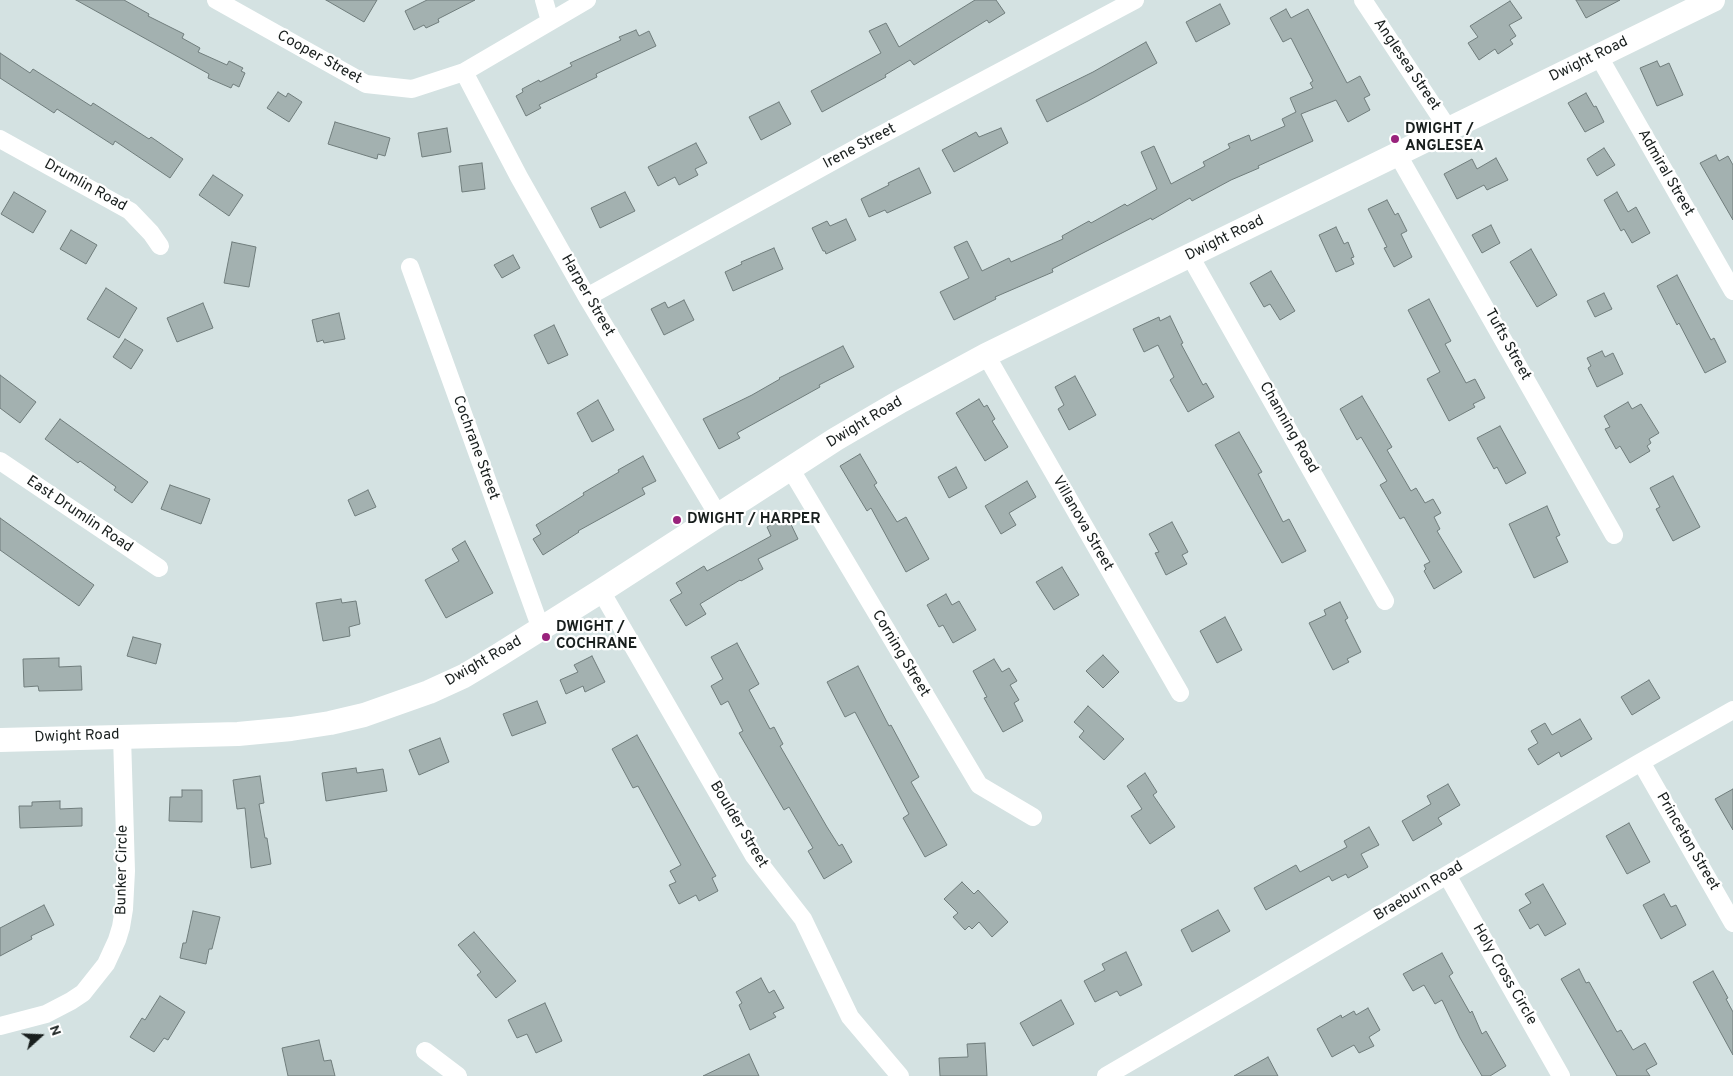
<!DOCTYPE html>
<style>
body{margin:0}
#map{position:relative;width:1733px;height:1076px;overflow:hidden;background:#d4e2e2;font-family:Overpass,sans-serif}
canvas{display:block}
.north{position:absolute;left:15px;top:1011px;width:50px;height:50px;-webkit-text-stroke:4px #fff;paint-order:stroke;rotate:70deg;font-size:14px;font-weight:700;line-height:20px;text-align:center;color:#191f1e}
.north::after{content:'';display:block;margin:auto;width:18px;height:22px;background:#191f1e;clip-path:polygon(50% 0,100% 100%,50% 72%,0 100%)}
</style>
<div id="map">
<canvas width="1733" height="1076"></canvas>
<div class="north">N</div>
</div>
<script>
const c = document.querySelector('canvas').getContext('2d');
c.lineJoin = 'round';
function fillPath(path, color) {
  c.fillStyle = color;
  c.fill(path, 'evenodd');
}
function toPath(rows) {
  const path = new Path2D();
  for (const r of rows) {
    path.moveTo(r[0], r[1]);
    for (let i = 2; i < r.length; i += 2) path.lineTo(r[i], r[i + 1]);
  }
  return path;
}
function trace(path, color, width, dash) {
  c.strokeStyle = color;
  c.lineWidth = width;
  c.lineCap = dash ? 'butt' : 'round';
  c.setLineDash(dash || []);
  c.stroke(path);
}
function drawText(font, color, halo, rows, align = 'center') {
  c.font = font + ' Overpass,sans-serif';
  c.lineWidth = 4.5;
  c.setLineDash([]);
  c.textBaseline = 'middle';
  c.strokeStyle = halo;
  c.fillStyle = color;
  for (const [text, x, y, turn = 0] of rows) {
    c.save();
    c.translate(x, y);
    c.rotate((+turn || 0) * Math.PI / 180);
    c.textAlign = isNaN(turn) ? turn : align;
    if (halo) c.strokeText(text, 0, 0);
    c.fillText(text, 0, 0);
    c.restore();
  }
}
const building = toPath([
 [76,0,124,0,149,14,148,16,184,34,182,38,200,48,198,52,227,65,229,61,243,68,241,71,245,73,239,87,233,84,231,88,208,78,209,74,76,0],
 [326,0,377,0,364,22,326,0],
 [427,0,475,0,438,19,439,22,426,28,424,25,414,30,405,11,427,0],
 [975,0,996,0,1005,13,989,23,987,20,914,65,910,60,885,75,886,77,822,112,811,91,881,53,869,31,886,23,899,47,975,0],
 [1576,0,1620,0,1586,18,1576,0],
 [1510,1,1522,18,1509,25,1516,36,1510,40,1513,44,1498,54,1495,49,1479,60,1468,43,1478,37,1470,26,1510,1],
 [1220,4,1230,24,1196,42,1186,22,1220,4],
 [1286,9,1291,18,1308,9,1347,83,1360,76,1370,95,1364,98,1370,110,1348,122,1336,100,1301,114,1313,141,1258,166,1259,168,1231,180,1192,201,1190,198,1152,220,1151,218,1052,269,1053,272,995,297,996,299,954,320,940,292,969,278,954,247,967,241,982,271,1009,258,1011,262,1063,239,1062,236,1089,221,1091,223,1125,204,1127,206,1157,189,1141,152,1154,146,1171,184,1205,166,1203,162,1230,148,1228,144,1249,135,1251,141,1285,126,1282,119,1296,112,1290,98,1313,88,1310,83,1313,81,1291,38,1283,42,1270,18,1286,9],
 [636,30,639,36,649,31,656,46,596,74,597,77,539,105,541,108,526,116,516,96,523,92,522,89,539,80,540,82,572,66,570,63,621,40,619,37,636,30],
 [1146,42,1157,63,1088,101,1047,122,1036,100,1093,72,1146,42],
 [0,53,30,73,33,69,91,106,93,103,149,139,151,137,183,159,170,178,115,141,113,145,57,109,54,113,0,78,0,53],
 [1657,61,1660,67,1669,63,1683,95,1657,106,1640,68,1657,61],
 [278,92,286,97,288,93,302,102,289,122,267,108,278,92],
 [1586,93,1594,107,1596,106,1604,122,1585,132,1568,103,1586,93],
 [779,102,791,124,761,140,749,117,779,102],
 [335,122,390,138,385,156,378,154,377,159,328,144,335,122],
 [447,128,451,152,422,157,418,133,447,128],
 [1001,128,1008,143,954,172,942,150,976,132,979,137,1001,128],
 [696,143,707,163,695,169,698,175,679,185,675,177,658,186,648,167,696,143],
 [1604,148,1615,165,1597,176,1587,159,1604,148],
 [1716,155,1719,161,1728,156,1733,165,1733,220,1700,163,1716,155],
 [1496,158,1508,180,1487,190,1484,185,1457,199,1444,174,1472,159,1477,169,1496,158],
 [482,163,485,189,462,192,459,166,482,163],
 [919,168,931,193,887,213,885,210,869,217,861,199,889,185,888,183,919,168],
 [213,175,243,195,229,216,199,195,213,175],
 [14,192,46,211,33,233,1,214,14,192],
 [625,192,635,211,600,228,591,208,625,192],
 [1617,192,1628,212,1636,207,1650,233,1632,243,1624,229,1621,231,1604,200,1617,192],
 [1387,200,1395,215,1398,213,1407,231,1401,234,1412,257,1394,267,1384,248,1387,247,1368,209,1387,200],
 [846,219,856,240,826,254,825,251,823,251,812,228,827,221,830,226,846,219],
 [1491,225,1500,243,1482,253,1472,235,1491,225],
 [1336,227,1344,244,1348,242,1354,257,1351,258,1354,264,1336,272,1319,235,1336,227],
 [71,230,97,245,86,264,60,249,71,230],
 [232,242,256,247,249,287,224,283,232,242],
 [774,248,783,269,733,291,725,272,742,264,741,262,774,248],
 [1531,249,1557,295,1537,307,1510,262,1531,249],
 [513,255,520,268,502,278,494,265,513,255],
 [1271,271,1295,311,1280,320,1270,304,1264,307,1250,283,1271,271],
 [1677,275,1711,340,1714,338,1726,362,1705,373,1679,323,1677,325,1657,286,1677,275],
 [106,288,137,308,119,338,87,319,106,288],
 [1604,293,1612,309,1595,317,1587,301,1604,293],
 [1429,299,1451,341,1445,344,1466,383,1475,379,1485,398,1473,404,1475,407,1449,421,1427,379,1440,372,1408,310,1429,299],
 [684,300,694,320,664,335,651,309,665,302,668,308,684,300],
 [203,303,213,328,177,342,167,318,203,303],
 [339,313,345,339,324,343,323,340,317,342,312,320,339,313],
 [1170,316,1183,343,1181,344,1203,385,1206,383,1214,397,1188,412,1170,380,1174,377,1158,345,1144,352,1133,329,1159,317,1160,321,1170,316],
 [554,325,568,355,548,364,534,335,554,325],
 [125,339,143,350,131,369,113,357,125,339],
 [843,346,854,367,819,385,820,387,737,433,740,438,719,449,703,419,752,395,780,379,779,378,843,346],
 [1602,351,1605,357,1613,353,1623,374,1597,387,1588,368,1591,366,1587,358,1602,351],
 [0,375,36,402,20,423,0,408,0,375],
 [1075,376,1096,415,1069,430,1058,409,1064,405,1055,387,1075,376],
 [1362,396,1392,447,1387,450,1411,491,1416,488,1425,503,1433,499,1441,513,1434,517,1440,529,1437,531,1462,572,1434,589,1424,571,1426,569,1424,565,1430,562,1404,517,1400,519,1380,485,1387,481,1361,437,1357,440,1340,409,1362,396],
 [979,399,984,407,987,405,995,419,992,421,1008,447,985,461,956,413,979,399],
 [598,400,614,430,592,442,577,413,598,400],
 [1628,402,1632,409,1641,404,1659,433,1649,439,1651,443,1647,446,1650,451,1630,463,1620,446,1616,449,1605,429,1610,427,1604,416,1628,402],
 [60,419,148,482,132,503,114,490,116,487,80,461,78,463,45,439,60,419],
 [1500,426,1526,473,1506,484,1497,467,1494,469,1477,438,1500,426],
 [1239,432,1262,472,1258,474,1283,522,1289,519,1306,551,1282,563,1215,445,1239,432],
 [860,454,877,483,874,485,897,522,906,517,929,559,906,572,871,508,867,511,840,466,860,454],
 [643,456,656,481,642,488,645,494,578,531,579,532,543,555,533,539,541,534,536,525,584,495,583,493,619,472,618,470,643,456],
 [956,467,967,488,949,498,938,477,956,467],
 [1673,476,1700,527,1673,541,1656,509,1660,507,1650,488,1673,476],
 [1027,481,1036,497,1009,513,1016,525,1001,534,985,506,1027,481],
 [170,485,210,499,201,524,161,509,170,485],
 [368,490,376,507,355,516,348,500,368,490],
 [1547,506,1560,535,1556,537,1568,562,1534,578,1509,524,1547,506],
 [787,516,798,539,758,559,763,569,741,581,740,580,700,604,706,614,686,626,670,600,682,593,676,583,704,566,707,571,771,536,767,527,787,516],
 [0,518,94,585,79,606,0,550,0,518],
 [1172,522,1188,552,1182,555,1187,564,1166,575,1155,553,1159,552,1149,534,1172,522],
 [465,541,493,593,446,618,425,580,459,561,452,549,465,541],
 [1062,567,1079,595,1054,610,1036,582,1062,567],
 [946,594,952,605,959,601,976,630,953,643,943,625,939,627,927,605,946,594],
 [341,599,342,603,356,601,360,624,349,627,350,636,323,641,316,603,341,599],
 [1340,602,1348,618,1345,620,1361,652,1347,659,1349,662,1333,670,1309,623,1326,615,1324,610,1340,602],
 [1225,617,1242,650,1217,663,1200,631,1225,617],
 [133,637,161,644,156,664,127,656,133,637],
 [737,643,759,684,749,690,770,729,774,727,783,744,780,746,827,827,839,846,842,844,852,862,824,879,808,851,813,848,789,807,784,810,739,733,743,731,728,701,721,705,711,686,723,679,711,657,737,643],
 [1103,655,1119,672,1103,688,1086,671,1103,655],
 [592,656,605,682,585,692,583,686,566,694,560,680,578,672,574,665,592,656],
 [59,658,59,667,81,666,82,690,39,691,38,686,24,687,23,659,59,658],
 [994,659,1002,672,1009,668,1017,681,1010,685,1019,700,1014,703,1023,721,1003,732,984,698,987,697,973,671,994,659],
 [858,666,889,726,891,725,919,777,911,782,947,845,925,857,903,818,909,814,855,712,845,717,827,682,858,666],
 [1649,680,1660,698,1632,715,1621,697,1649,680],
 [537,701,546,723,512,736,503,714,537,701],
 [1088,706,1124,739,1104,760,1079,737,1084,731,1074,722,1088,706],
 [1580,719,1592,739,1561,757,1559,752,1538,765,1528,749,1538,743,1531,731,1545,723,1552,735,1580,719],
 [637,735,716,876,712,878,718,891,699,901,696,895,679,904,669,885,676,882,670,871,681,865,638,786,633,788,612,749,637,735],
 [440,738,449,762,419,775,409,750,440,738],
 [356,768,357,773,383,769,387,791,326,801,322,773,356,768],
 [1145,773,1157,792,1153,795,1175,827,1150,844,1131,816,1142,809,1127,786,1145,773],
 [260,776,264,803,259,804,265,838,267,838,271,864,251,868,245,808,237,809,233,780,260,776],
 [1448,784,1460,805,1438,818,1442,824,1413,841,1402,821,1431,804,1427,796,1448,784],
 [1733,789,1733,830,1715,799,1733,789],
 [182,790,202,790,202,822,169,821,170,797,182,797,182,790],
 [60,801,60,809,82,808,82,826,20,828,19,806,32,806,32,802,60,801],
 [1629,823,1650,862,1627,874,1606,836,1629,823],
 [1369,827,1379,845,1361,854,1368,867,1348,878,1346,874,1332,881,1329,876,1266,910,1254,888,1296,865,1300,872,1347,847,1344,841,1369,827],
 [962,882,974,894,978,890,1008,922,992,937,979,922,972,929,969,926,965,930,953,917,958,913,944,899,962,882],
 [1543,884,1566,924,1545,936,1538,924,1530,929,1519,910,1531,903,1525,894,1543,884],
 [1664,894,1671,907,1676,905,1686,925,1661,939,1643,905,1664,894],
 [44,905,54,925,31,936,32,939,0,956,0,928,44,905],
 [1218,910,1230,931,1192,952,1181,930,1218,910],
 [193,911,220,917,212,949,209,949,206,964,180,958,183,943,186,943,193,911],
 [474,932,516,981,496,998,477,975,481,972,458,945,474,932],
 [1126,952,1142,985,1120,996,1117,991,1095,1002,1084,981,1105,970,1102,964,1126,952],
 [1442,953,1453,973,1449,976,1470,1013,1472,1011,1482,1034,1486,1031,1506,1066,1490,1076,1482,1076,1460,1038,1442,1000,1435,1004,1424,985,1413,991,1403,974,1442,953],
 [1579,969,1586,983,1589,982,1617,1032,1621,1030,1633,1050,1645,1043,1657,1064,1646,1070,1650,1076,1617,1076,1561,979,1579,969],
 [1713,971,1728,998,1726,999,1733,1012,1733,1055,1693,982,1713,971],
 [761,978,769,993,774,990,784,1008,773,1013,776,1017,750,1030,739,1005,742,1003,736,992,761,978],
 [160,996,185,1012,168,1040,164,1038,154,1052,130,1037,142,1018,145,1020,160,996],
 [1061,1000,1074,1024,1033,1046,1020,1023,1061,1000],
 [545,1003,562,1041,536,1053,527,1034,517,1038,508,1020,545,1003],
 [1368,1008,1380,1030,1369,1037,1374,1046,1359,1053,1354,1045,1332,1057,1317,1029,1341,1015,1342,1018,1354,1011,1356,1015,1368,1008],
 [319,1040,324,1061,331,1060,335,1076,288,1076,282,1048,319,1040],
 [985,1043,987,1076,940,1076,939,1058,968,1057,967,1044,985,1043],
 [749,1054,759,1076,703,1076,749,1054],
 [1268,1057,1278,1076,1234,1076,1268,1057]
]);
fillPath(building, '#a3b1b0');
trace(building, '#707d7c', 1);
trace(toPath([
 [216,0,366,84,412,89,464,72,587,0],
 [544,0,550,21],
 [1363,0,1449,130],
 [1598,55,1733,291],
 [464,72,519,177,587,297,718,515],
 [0,139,130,211,151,233,160,246],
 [1398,155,1614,535],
 [1190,256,1385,601],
 [410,267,541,629],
 [587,297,864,144,1135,0],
 [986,355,1180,693],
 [0,461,159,568],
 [790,468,979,785,1033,817],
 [601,591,754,856,803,919,850,1017,900,1076],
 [1641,762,1733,923],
 [1447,875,1561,1076],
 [0,1026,46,1014,71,1001,83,993,106,964,117,940,121,927,124,909,126,871,122,736],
 [425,1051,458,1076],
 [1106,1076,1245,995,1447,875,1641,762,1733,710]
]), '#fff', 18);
trace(toPath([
 [0,740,238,734,291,729,330,723,364,715,429,692,464,676,499,655,601,591,836,439,901,401,986,355,1713,0]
]), '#fff', 24);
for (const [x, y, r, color] of [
 [1395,139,5,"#99227c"],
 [677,520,5,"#99227c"],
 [546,637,5,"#99227c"]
]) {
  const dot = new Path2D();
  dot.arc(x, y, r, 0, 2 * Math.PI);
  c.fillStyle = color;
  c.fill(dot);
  trace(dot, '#fff', 2);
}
drawText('15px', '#191f1e', '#fff', [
 ["Cooper Street",319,58,29],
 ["Dwight Road",1589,60,-26],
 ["Anglesea Street",1406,65,56],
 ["Irene Street",860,147,-28],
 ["Admiral Street",1665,173,60],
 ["Drumlin Road",85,186,29],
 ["Dwight Road",1225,239,-26],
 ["Harper Street",587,296,60],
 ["Tufts Street",1507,345,61],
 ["Dwight Road",865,423,-31],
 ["Channing Road",1288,428,60],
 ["Cochrane Street",475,448,70],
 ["East Drumlin Road",79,515,34],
 ["Villanova Street",1082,524,60],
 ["Corning Street",900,654,59],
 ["Dwight Road",484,662,-30],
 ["Dwight Road",77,737,-2],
 ["Boulder Street",738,825,59],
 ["Princeton Street",1687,842,60],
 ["Bunker Circle",123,870,-89],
 ["Braeburn Road",1419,892,-31],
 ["Holy Cross Circle",1504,975,60]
]);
drawText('bold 15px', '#191f1e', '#fff', [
 ["DWIGHT /",1405,130],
 ["ANGLESEA",1405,147],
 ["DWIGHT / HARPER",687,520],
 ["DWIGHT /",556,628],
 ["COCHRANE",556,645]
], 'left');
</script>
